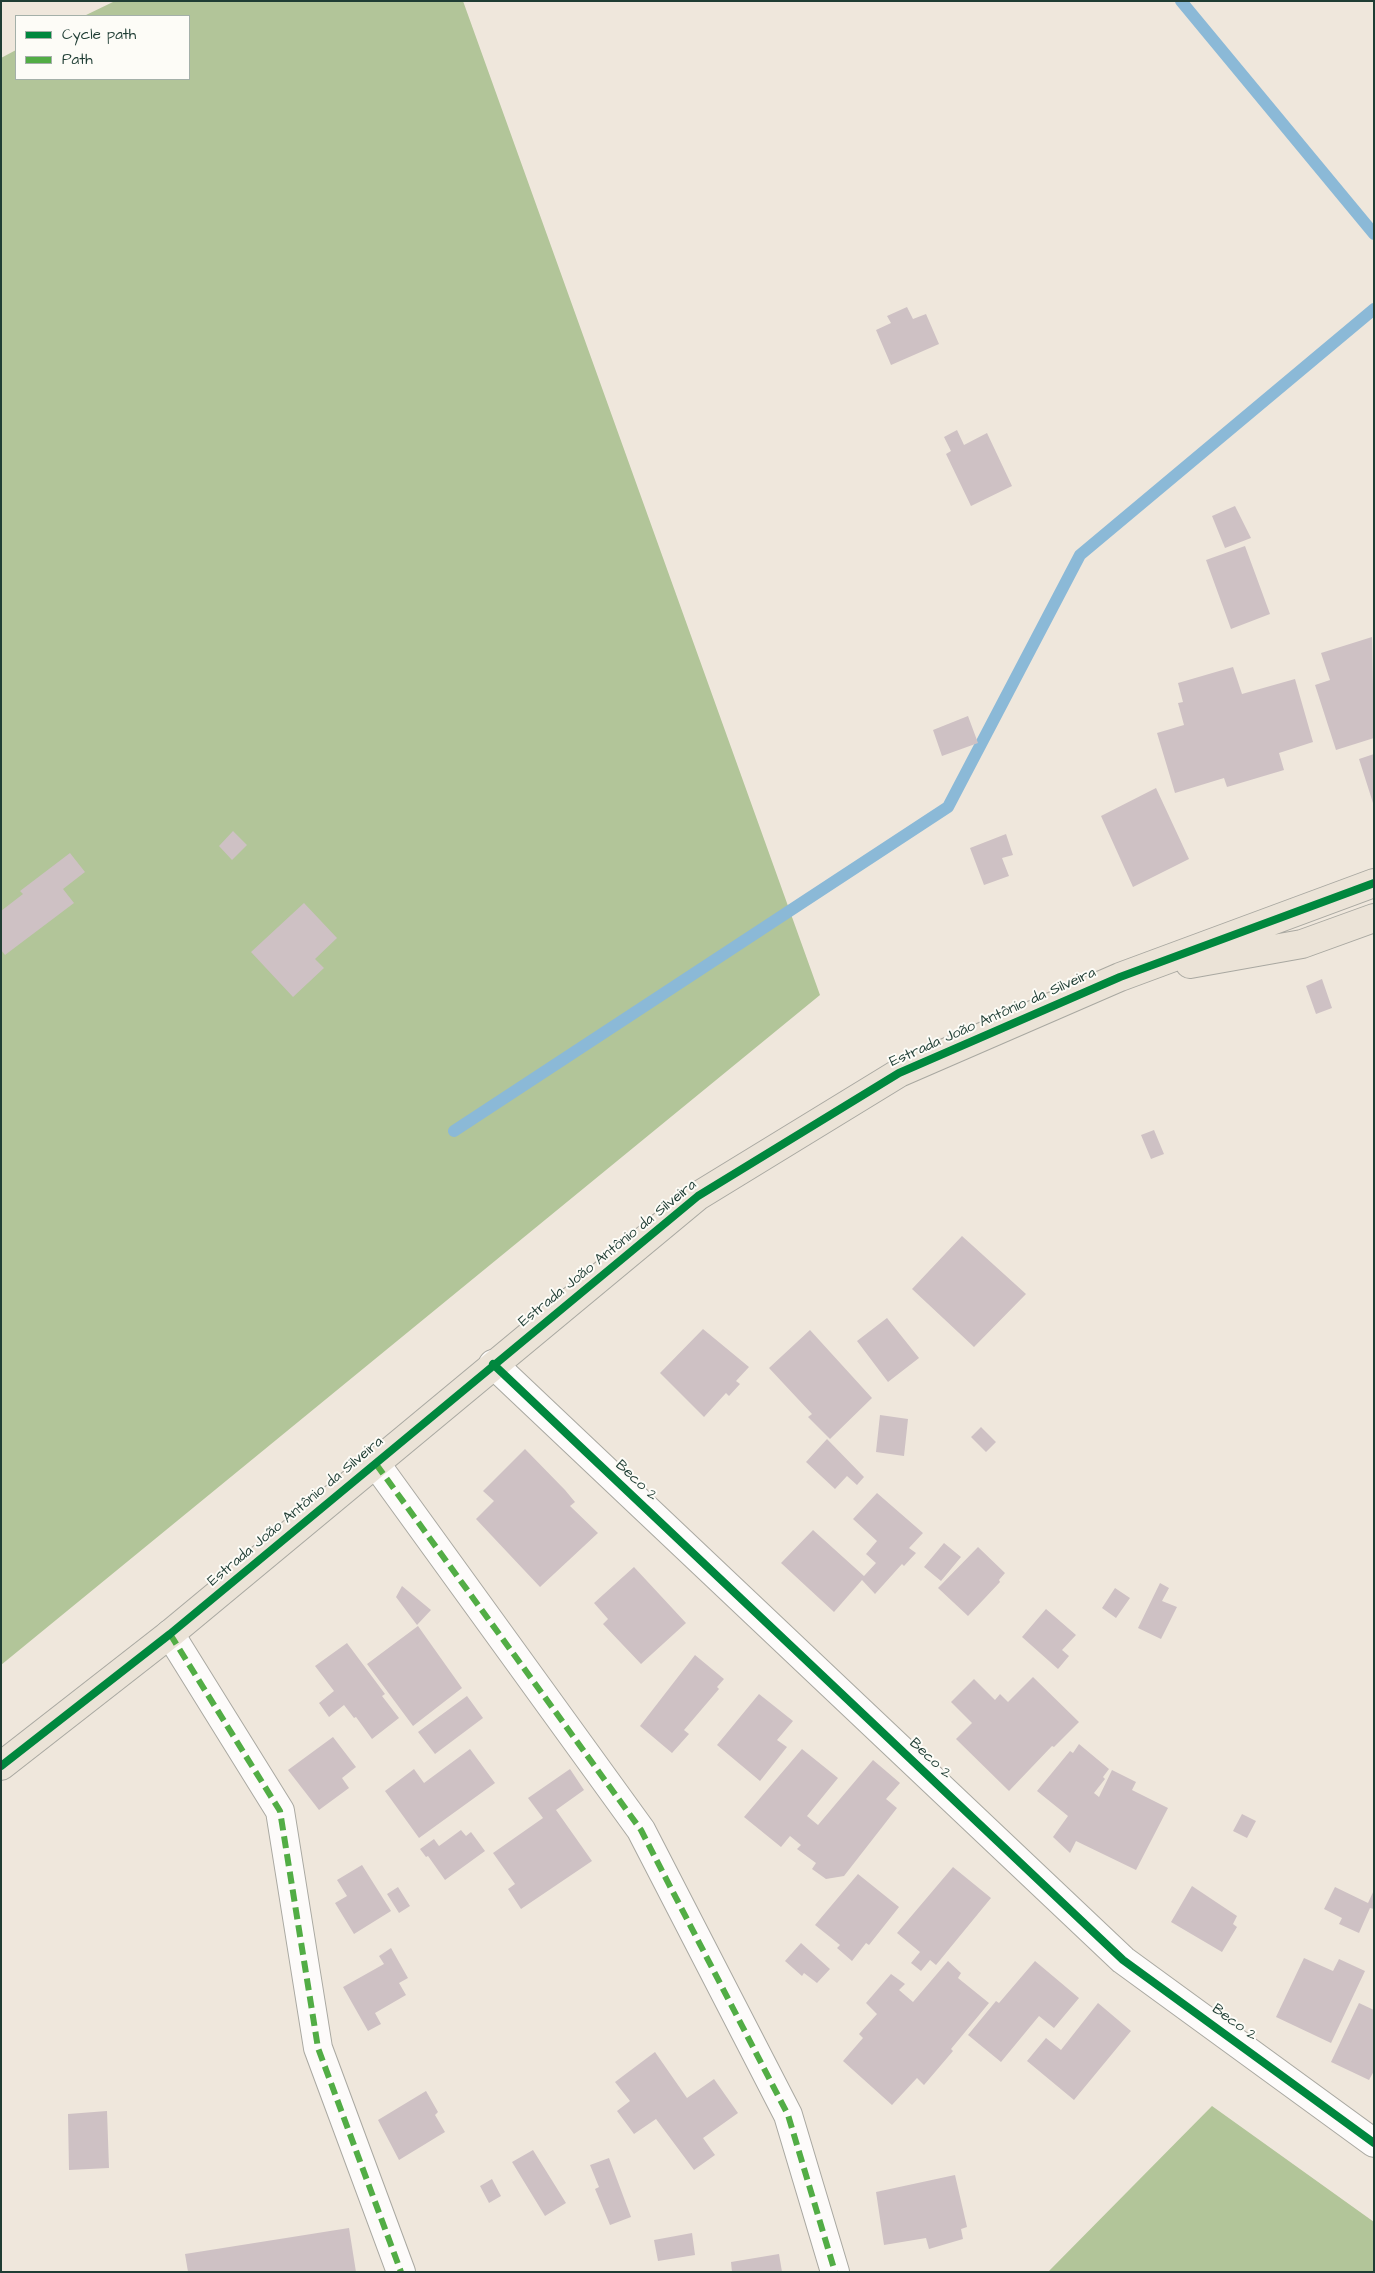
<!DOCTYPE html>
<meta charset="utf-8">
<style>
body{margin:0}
#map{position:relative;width:1375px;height:2273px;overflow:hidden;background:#efe7dc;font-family:"Architects Daughter",sans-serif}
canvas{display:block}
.frame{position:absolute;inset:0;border:2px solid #1f3d34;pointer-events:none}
.legend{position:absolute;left:15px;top:15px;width:175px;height:65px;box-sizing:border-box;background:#fdfcf7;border:1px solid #a4b0a9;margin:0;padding:6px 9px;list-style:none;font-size:15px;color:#1f3d34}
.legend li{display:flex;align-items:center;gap:10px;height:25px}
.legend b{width:25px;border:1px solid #a4b0a9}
</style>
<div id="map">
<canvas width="1375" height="2273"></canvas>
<div class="frame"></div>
<ul class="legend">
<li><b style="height:6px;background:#00873e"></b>Cycle path</li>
<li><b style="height:6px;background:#52ad45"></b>Path</li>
</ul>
</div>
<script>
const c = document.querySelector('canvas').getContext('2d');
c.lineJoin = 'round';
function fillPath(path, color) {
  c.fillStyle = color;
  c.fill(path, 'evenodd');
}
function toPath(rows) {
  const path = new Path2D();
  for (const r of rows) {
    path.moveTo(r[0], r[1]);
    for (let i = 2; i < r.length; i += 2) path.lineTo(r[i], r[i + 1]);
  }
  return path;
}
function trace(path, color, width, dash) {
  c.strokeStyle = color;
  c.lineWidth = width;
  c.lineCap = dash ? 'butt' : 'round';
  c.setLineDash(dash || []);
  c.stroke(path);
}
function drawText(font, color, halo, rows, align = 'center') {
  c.font = font + ' "Architects Daughter",sans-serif';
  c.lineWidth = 4;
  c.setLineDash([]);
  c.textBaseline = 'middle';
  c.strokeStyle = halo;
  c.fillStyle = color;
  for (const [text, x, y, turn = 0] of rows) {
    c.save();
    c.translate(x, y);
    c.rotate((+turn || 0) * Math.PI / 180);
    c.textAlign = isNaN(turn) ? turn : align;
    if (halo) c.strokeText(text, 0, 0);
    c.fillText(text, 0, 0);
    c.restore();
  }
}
fillPath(toPath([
 [115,1,463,1,820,995,1,1665,1,58,16,50,16,79,189,79,189,16,84,16],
 [1212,2106,1374,2222,1374,2272,1048,2272]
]), '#b2c599');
trace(toPath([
 [1181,1,1374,234],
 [454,1131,948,807,1080,555,1374,309]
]), '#8bb9d7', 12);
fillPath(toPath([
 [907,307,913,319,926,314,939,344,891,365,876,330,891,323,887,316],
 [957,430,964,445,987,433,1012,486,971,506,946,454,951,451,944,437],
 [1235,506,1251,538,1225,548,1212,516],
 [1245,546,1270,614,1231,629,1206,560],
 [1372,637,1374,738,1336,750,1315,685,1330,680,1321,653],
 [1233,667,1242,694,1295,679,1313,742,1279,753,1284,770,1227,787,1224,778,1175,793,1157,733,1184,725,1178,703,1183,702,1178,683],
 [968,716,978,743,942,756,933,730],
 [1374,754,1374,803,1373,803,1359,759],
 [1156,788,1189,859,1133,887,1101,816],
 [233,831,247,845,232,860,219,846],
 [1006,834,1013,855,1002,858,1009,876,984,885,970,848],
 [70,853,85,872,63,889,74,903,5,955,1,950,1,911,23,894,20,891],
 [304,903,337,938,315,959,324,968,293,997,251,952],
 [1322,979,1332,1008,1316,1014,1306,986],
 [1154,1130,1164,1154,1151,1159,1141,1135],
 [962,1236,1026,1294,974,1347,912,1289],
 [887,1318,919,1358,888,1382,857,1341],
 [703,1329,749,1367,736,1381,740,1384,729,1396,726,1393,704,1417,660,1373],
 [810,1330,872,1398,830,1439,808,1417,812,1414,769,1368],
 [880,1415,908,1419,904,1456,876,1452],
 [981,1427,996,1442,986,1452,971,1437],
 [827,1439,864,1477,857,1485,847,1476,835,1489,806,1462],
 [525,1449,565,1490,575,1502,570,1506,598,1533,540,1587,476,1519,494,1501,483,1491],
 [877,1493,923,1533,909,1548,916,1553,904,1566,902,1564,875,1594,862,1580,834,1612,781,1563,813,1530,864,1576,876,1563,866,1554,877,1541,853,1519],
 [944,1543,961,1557,941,1581,924,1567],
 [978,1547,1005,1573,999,1580,1000,1582,968,1616,938,1588],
 [634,1567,686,1623,641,1664,603,1624,608,1619,594,1603],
 [1160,1583,1169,1588,1162,1601,1177,1607,1161,1639,1138,1628],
 [402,1586,431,1610,417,1625,396,1597],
 [1115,1588,1130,1598,1116,1618,1102,1608],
 [1046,1609,1076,1635,1062,1650,1069,1656,1058,1669,1022,1637],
 [418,1626,462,1688,413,1726,367,1664],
 [347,1643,385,1694,382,1696,399,1718,372,1739,356,1717,354,1718,344,1705,329,1717,319,1703,334,1691,315,1666],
 [695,1655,724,1679,717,1687,719,1689,684,1730,689,1734,672,1753,640,1726],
 [1033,1677,1079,1722,1054,1747,1052,1746,1009,1791,956,1739,972,1723,951,1702,974,1679,995,1700,1000,1694,1008,1702],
 [759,1694,793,1721,777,1740,787,1747,760,1781,717,1745],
 [467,1696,483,1718,435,1754,418,1732],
 [333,1737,356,1767,342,1778,349,1788,319,1810,288,1770],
 [1079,1744,1109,1769,1103,1777,1105,1779,1094,1793,1099,1797,1112,1770,1136,1782,1132,1790,1168,1808,1136,1870,1076,1841,1070,1853,1053,1837,1068,1816,1037,1791,1070,1751,1073,1753],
 [470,1749,495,1783,419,1838,385,1791,414,1769,424,1783],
 [802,1749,838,1778,807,1816,818,1825,873,1760,900,1783,886,1799,897,1808,844,1876,826,1879,812,1869,816,1863,797,1849,801,1845,790,1836,781,1847,744,1817],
 [570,1769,584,1790,556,1810,592,1861,521,1909,508,1889,515,1884,493,1853,543,1818,528,1798],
 [1242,1814,1256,1821,1247,1838,1233,1831],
 [461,1830,466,1836,471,1832,485,1851,445,1880,428,1856,426,1857,420,1849,434,1839,439,1846],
 [362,1865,391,1911,354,1934,335,1903,347,1896,337,1880],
 [953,1867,991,1898,936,1965,930,1960,921,1971,911,1963,920,1952,897,1933],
 [858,1874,899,1907,869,1945,866,1943,852,1961,837,1948,840,1945,815,1925],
 [1192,1886,1237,1916,1233,1924,1237,1927,1222,1952,1171,1922],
 [398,1887,410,1906,399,1913,387,1894],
 [1335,1887,1368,1903,1374,1890,1374,1909,1370,1908,1359,1933,1339,1924,1342,1918,1324,1909],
 [801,1943,830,1969,817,1983,804,1973,802,1976,785,1961],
 [391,1948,408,1978,399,1983,406,1995,375,2013,381,2024,368,2031,343,1987,384,1964,379,1956],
 [1304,1958,1333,1971,1339,1959,1365,1971,1331,2043,1276,2017],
 [948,1961,961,1973,958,1978,989,2003,951,2049,953,2051,924,2085,917,2078,892,2105,843,2061,863,2038,859,2034,877,2014,866,2003,891,1974,905,1984,899,1990,913,2002],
 [1035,1961,1079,1998,1054,2028,1039,2016,1001,2062,968,2035,996,2001,999,2003],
 [1098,2003,1131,2031,1074,2100,1027,2061,1046,2038,1061,2050],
 [1359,2003,1374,2010,1374,2071,1369,2080,1331,2062],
 [655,2052,687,2098,714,2079,738,2113,703,2138,715,2155,694,2170,656,2119,634,2134,617,2111,630,2101,615,2082],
 [426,2091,438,2112,435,2115,445,2132,399,2160,378,2120],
 [107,2111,109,2168,69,2170,68,2114],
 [533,2150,566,2203,545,2216,512,2162],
 [609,2158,631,2217,610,2225,595,2189,599,2187,590,2165],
 [955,2175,967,2227,961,2229,963,2239,929,2249,926,2238,884,2245,876,2192],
 [492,2179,501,2196,489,2203,480,2186],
 [349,2228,356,2272,188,2272,185,2254],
 [692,2233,695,2255,658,2261,654,2240],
 [779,2254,782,2272,732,2272,731,2262]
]), '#cec1c4');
const minor = toPath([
 [493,1364,1123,1960,1374,2143],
 [376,1464,641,1830,788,2115,835,2272],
 [170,1634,280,1811,318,2048,401,2272]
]);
const major = toPath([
 [1190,964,1302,944,1374,918],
 [1,1766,170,1634,698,1196,899,1073,1120,977,1374,883]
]);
trace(minor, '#a9a8a1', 30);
trace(major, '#a9a8a1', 30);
trace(minor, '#fdfbfa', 28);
trace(major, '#ebe3d7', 28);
trace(toPath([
 [376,1464,641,1830,788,2115,835,2272],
 [170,1634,280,1811,318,2048,401,2272]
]), '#52ad45', 6, [12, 6]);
trace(toPath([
 [493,1364,1123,1960,1374,2143],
 [1,1766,170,1634,698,1196,899,1073,1120,977,1374,883]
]), '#00873e', 8);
drawText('15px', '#1f3d34', '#fdfcf7', [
 ["Estrada João Antônio da Silveira",993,1018,-24],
 ["Estrada João Antônio da Silveira",608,1254,-39],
 ["Beco 2",636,1481,43],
 ["Estrada João Antônio da Silveira",296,1512,-40],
 ["Beco 2",930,1759,43],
 ["Beco 2",1234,2023,36]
]);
</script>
